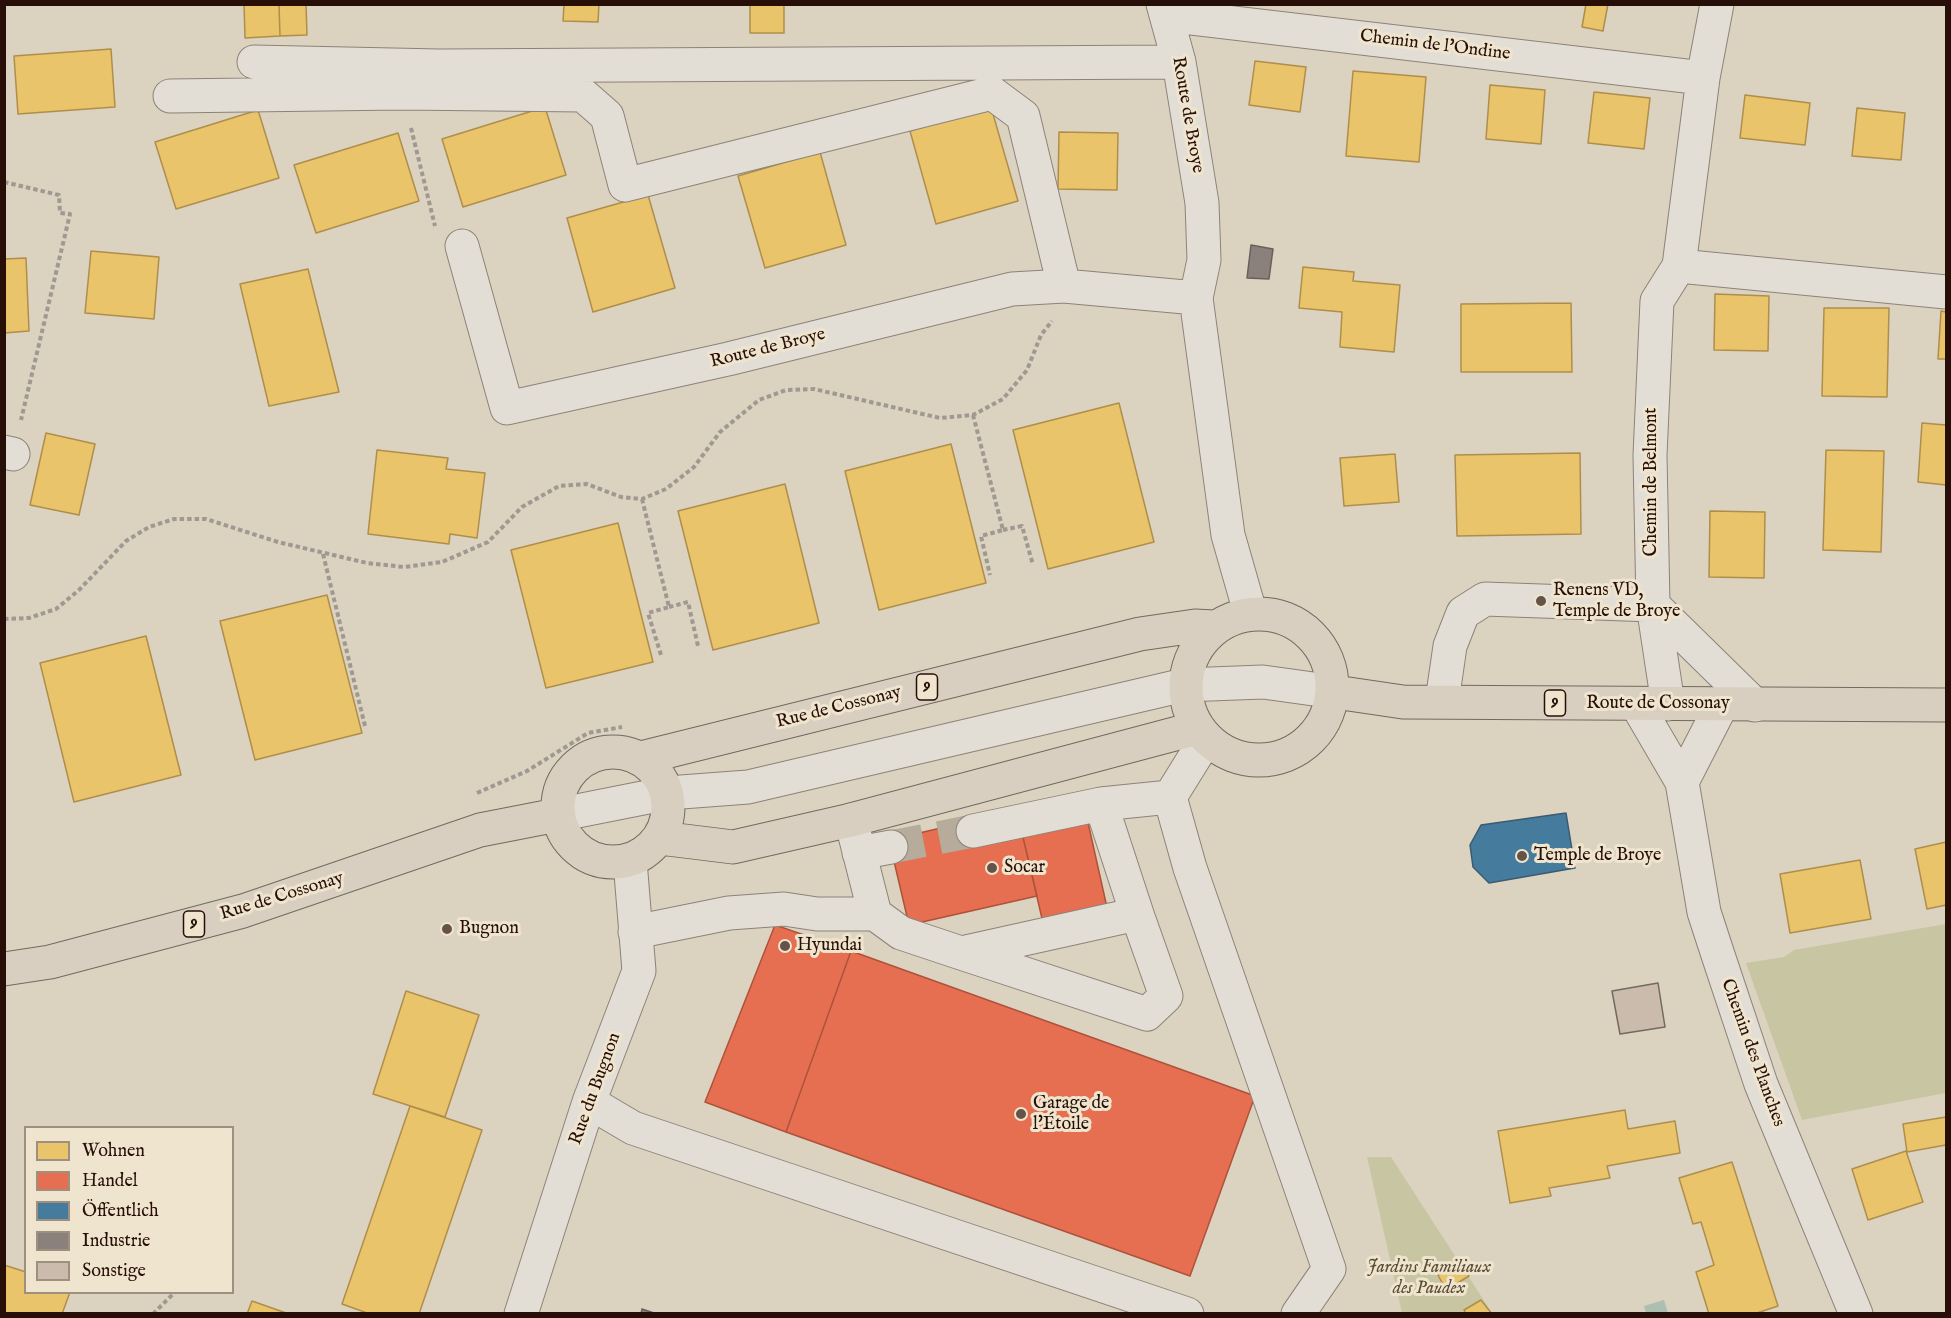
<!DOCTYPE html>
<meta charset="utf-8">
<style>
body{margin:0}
#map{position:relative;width:1951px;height:1318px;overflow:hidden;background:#dbd2c0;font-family:"IM FELL English",serif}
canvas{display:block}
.frame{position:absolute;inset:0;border:6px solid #270f07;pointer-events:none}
.legend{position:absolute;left:24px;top:1126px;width:210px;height:168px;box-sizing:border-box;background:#efe4ce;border:2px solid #9f8f7e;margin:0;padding:8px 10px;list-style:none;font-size:18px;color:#270f07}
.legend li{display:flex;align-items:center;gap:12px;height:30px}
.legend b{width:30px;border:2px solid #9f8f7e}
</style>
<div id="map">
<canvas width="1951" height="1318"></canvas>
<div class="frame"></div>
<ul class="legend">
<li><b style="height:16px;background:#e9c46a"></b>Wohnen</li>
<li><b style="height:16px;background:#e76f51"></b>Handel</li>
<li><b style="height:16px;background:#457b9d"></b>Öffentlich</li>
<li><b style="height:16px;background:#8a817c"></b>Industrie</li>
<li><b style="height:16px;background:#cbbbad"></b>Sonstige</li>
</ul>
</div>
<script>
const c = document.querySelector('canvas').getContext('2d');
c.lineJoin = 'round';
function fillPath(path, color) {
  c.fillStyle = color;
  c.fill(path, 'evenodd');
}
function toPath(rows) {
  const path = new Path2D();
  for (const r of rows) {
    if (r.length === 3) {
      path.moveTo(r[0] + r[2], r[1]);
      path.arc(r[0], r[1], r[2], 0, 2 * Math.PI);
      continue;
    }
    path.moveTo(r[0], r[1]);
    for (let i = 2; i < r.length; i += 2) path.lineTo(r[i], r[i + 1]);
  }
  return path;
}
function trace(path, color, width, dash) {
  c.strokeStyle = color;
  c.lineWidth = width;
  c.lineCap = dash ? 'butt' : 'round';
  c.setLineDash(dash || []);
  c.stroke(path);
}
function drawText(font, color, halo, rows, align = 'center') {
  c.font = font + ' "IM FELL English",serif';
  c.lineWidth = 6;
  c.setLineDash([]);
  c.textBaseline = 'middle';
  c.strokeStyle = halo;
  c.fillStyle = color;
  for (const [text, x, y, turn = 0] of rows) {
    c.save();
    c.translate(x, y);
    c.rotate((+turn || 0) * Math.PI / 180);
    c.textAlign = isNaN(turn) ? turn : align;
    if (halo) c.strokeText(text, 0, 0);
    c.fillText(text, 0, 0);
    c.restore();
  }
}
fillPath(toPath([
 [1946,924,1946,1093,1802,1120,1746,963,1784,957,1794,950],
 [1367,1157,1391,1157,1492,1313,1402,1313]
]), '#c8c6a2');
fillPath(toPath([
 [1664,1300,1668,1313,1646,1313,1644,1306]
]), '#abc0b0');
const homes = toPath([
 [244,4,279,4,280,36,245,38,244,4],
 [279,4,306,4,307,35,280,36,279,4],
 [564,4,599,4,598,22,563,21,564,4],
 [750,4,784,4,784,33,750,33,750,4],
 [1586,4,1608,4,1603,31,1582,27,1586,4],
 [111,49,115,107,18,114,14,56,111,49],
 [1255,61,1306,67,1300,112,1249,105,1255,61],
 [1353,71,1426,77,1419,162,1346,156,1353,71],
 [1490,85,1545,90,1541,144,1486,139,1490,85],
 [1594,92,1650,98,1644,149,1588,143,1594,92],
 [1745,95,1810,103,1805,145,1740,138,1745,95],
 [545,107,566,175,463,207,442,139,545,107],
 [991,107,1018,201,936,224,910,131,991,107],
 [1857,108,1905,113,1901,160,1852,156,1857,108],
 [258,110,279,178,176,209,155,142,258,110],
 [1059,132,1118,133,1117,190,1058,189,1059,132],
 [398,133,419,201,316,233,294,165,398,133],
 [820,152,846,245,765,268,738,176,820,152],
 [648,195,675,288,593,312,567,218,648,195],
 [91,251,159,257,154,319,85,313,91,251],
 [26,258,29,331,4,333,4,259,26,258],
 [1303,267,1354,272,1353,281,1400,285,1394,352,1340,347,1342,312,1299,308,1303,267],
 [308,269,339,392,269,406,240,284,308,269],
 [1715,294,1769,296,1768,351,1714,350,1715,294],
 [1571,303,1572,372,1461,372,1461,304,1571,303],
 [1824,308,1889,308,1887,397,1822,396,1824,308],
 [1941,311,1946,312,1946,359,1938,359,1941,311],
 [1119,403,1154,542,1048,569,1013,430,1119,403],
 [1922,423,1946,425,1946,485,1918,482,1922,423],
 [46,433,95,444,79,515,30,505,46,433],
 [951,444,986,583,879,610,845,471,951,444],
 [377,450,448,458,446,469,485,473,477,538,450,534,449,544,368,534,377,450],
 [1826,450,1884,451,1881,552,1823,550,1826,450],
 [1580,453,1581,534,1457,536,1455,455,1580,453],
 [1395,454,1399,502,1344,506,1340,458,1395,454],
 [785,484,819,623,713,650,678,511,785,484],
 [1710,511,1765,512,1764,578,1709,577,1710,511],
 [618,523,653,662,546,688,511,550,618,523],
 [327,595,362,733,255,760,220,621,327,595],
 [146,636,181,775,74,802,40,663,146,636],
 [1946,842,1946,905,1927,909,1915,849,1946,842],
 [1860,860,1871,919,1790,933,1780,874,1860,860],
 [406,991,479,1015,445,1117,373,1094,406,991],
 [410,1106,482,1130,419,1314,370,1314,342,1304,410,1106],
 [1625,1110,1628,1129,1675,1121,1680,1153,1607,1166,1610,1178,1549,1188,1551,1196,1510,1203,1498,1131,1625,1110],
 [1946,1117,1946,1145,1907,1152,1903,1124,1946,1117],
 [1906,1151,1923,1202,1868,1220,1852,1169,1906,1151],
 [1732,1162,1778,1306,1754,1314,1709,1314,1696,1272,1714,1265,1701,1222,1693,1224,1679,1178,1732,1162],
 [1459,1262,1469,1276,1446,1290,1438,1275,1459,1262],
 [4,1265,26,1272,26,1292,70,1292,62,1314,4,1314,4,1265],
 [1481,1300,1492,1314,1466,1314,1464,1310,1481,1300],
 [252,1301,289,1314,247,1314,252,1301]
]);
fillPath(homes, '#e9c46a');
trace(homes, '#af8e4c', 1.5);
const shops = toPath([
 [1087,818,1108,912,1044,927,1022,833,1087,818],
 [971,821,1022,833,1037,896,909,925,889,840,971,821],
 [775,925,851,951,786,1132,705,1102,775,925],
 [851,951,1255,1096,1190,1276,786,1132,851,951]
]);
fillPath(shops, '#e76f51');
trace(shops, '#ad523b', 1.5);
const public = toPath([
 [1566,813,1575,868,1489,883,1473,867,1470,845,1481,825,1566,813]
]);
fillPath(public, '#457b9d');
trace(public, '#3c5b70', 1.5);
const industry = toPath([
 [1251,245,1273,249,1269,279,1247,278,1251,245],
 [642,1309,657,1314,641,1314,642,1309]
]);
fillPath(industry, '#8a817c');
trace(industry, '#6c5f59', 1.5);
const building = toPath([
 [1658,983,1665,1027,1620,1034,1612,991,1658,983]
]);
fillPath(building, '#cbbbad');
trace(building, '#726a60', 1.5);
trace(toPath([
 [891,847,973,831]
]), '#b7ab9b', 33, [33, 16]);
const minor = toPath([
 [1163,4,1179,62,1202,203,1204,260,1196,298,1228,535,1250,612],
 [1166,15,1703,78],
 [254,62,439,66,1179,62],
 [170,96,402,93,583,95,607,116,625,185,992,93,1023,116,1064,286],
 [462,246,507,408,728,359,1012,289,1064,286,1196,298],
 [1679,266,1946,292],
 [4,452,13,454],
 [1442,701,1450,646,1463,613,1485,599,1653,605,1755,705],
 [1668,704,1653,605,1650,455,1657,301,1679,266,1703,78,1717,4],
 [1637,705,1682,782,1704,912,1718,955,1761,1084,1856,1314],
 [1206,739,1170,797,1190,868,1329,1269,1298,1314],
 [1682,782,1722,704],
 [1101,804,1137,914],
 [557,815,668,793,748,787,1184,685,1263,682,1335,692],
 [851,820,875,914,901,933,961,953,1147,1014,1166,996,1137,914,961,953],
 [973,831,1101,804,1170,797],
 [859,853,891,847],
 [635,932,729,913,784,909,817,914,875,914],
 [589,1102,633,1128,1187,1314],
 [521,1314,589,1102,639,971,630,861]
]);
const major = toPath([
 [1259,687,73],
 [1335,692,1403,702,1946,705],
 [613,807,55],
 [641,758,1140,634,1195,626,1214,627],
 [660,838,733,847,851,820,1197,728],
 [4,969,50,962,243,911,480,830,557,815]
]);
trace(minor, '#8c8378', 35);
trace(major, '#726a60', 35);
trace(toPath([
 [411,128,435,226],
 [4,182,59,195,60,213,70,214,21,420],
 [973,415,1003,530,981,536,990,575],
 [642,499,669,607,648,613,661,655],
 [1003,530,1022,526,1033,565],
 [323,554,365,726],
 [669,607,688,602,698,646],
 [4,619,29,618,56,609,79,590,126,541,149,527,174,519,206,519,278,542,367,563,404,567,442,562,488,542,522,507,559,486,587,484,621,497,642,499,666,489,694,467,720,432,759,400,786,390,814,389,940,418,973,415,1003,399,1027,370,1041,335,1052,321],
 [477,793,527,771,588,733,622,727],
 [153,1314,175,1292]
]), '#9f9991', 4, [4.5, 3]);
trace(minor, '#e3ded5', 33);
trace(major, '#d8cfc0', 33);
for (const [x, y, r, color] of [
 [1541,601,6,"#665348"],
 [1522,856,6,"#665348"],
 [992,868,6,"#665348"],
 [447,929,6,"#665348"],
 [785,946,6,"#665348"],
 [1021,1114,6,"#665348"]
]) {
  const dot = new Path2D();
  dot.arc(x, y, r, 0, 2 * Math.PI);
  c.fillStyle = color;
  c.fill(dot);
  trace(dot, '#efe4ce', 2);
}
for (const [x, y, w] of [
 [927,687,21],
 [1555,703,21],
 [194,924,21]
]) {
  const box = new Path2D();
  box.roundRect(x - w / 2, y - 13, w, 26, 4.5);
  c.fillStyle = '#efe4ce';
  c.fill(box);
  trace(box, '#270f07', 1.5);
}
drawText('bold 16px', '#270f07', null, [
 ["9",927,687],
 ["9",1555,703],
 ["9",194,924]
]);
drawText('18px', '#270f07', '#efe4ce', [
 ["Chemin de l'Ondine",1435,46,7],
 ["Route de Broye",1187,115,80],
 ["Route de Broye",768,349,-14],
 ["Chemin de Belmont",1652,482,-90],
 ["Route de Cossonay",1658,704],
 ["Rue de Cossonay",839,708,-14],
 ["Rue de Cossonay",282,897,-17],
 ["Chemin des Planches",1752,1053,70],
 ["Rue du Bugnon",596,1089,-70]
]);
drawText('18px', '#270f07', '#efe4ce', [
 ["Renens VD,",1553,591],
 ["Temple de Broye",1553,612],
 ["Temple de Broye",1534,856],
 ["Socar",1004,868],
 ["Bugnon",459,929],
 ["Hyundai",797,946],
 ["Garage de",1033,1104],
 ["l'Étoile",1033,1125]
], 'left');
drawText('italic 18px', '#5a4c35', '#efe4ce', [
 ["Jardins Familiaux",1429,1268],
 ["des Paudex",1429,1289]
]);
</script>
